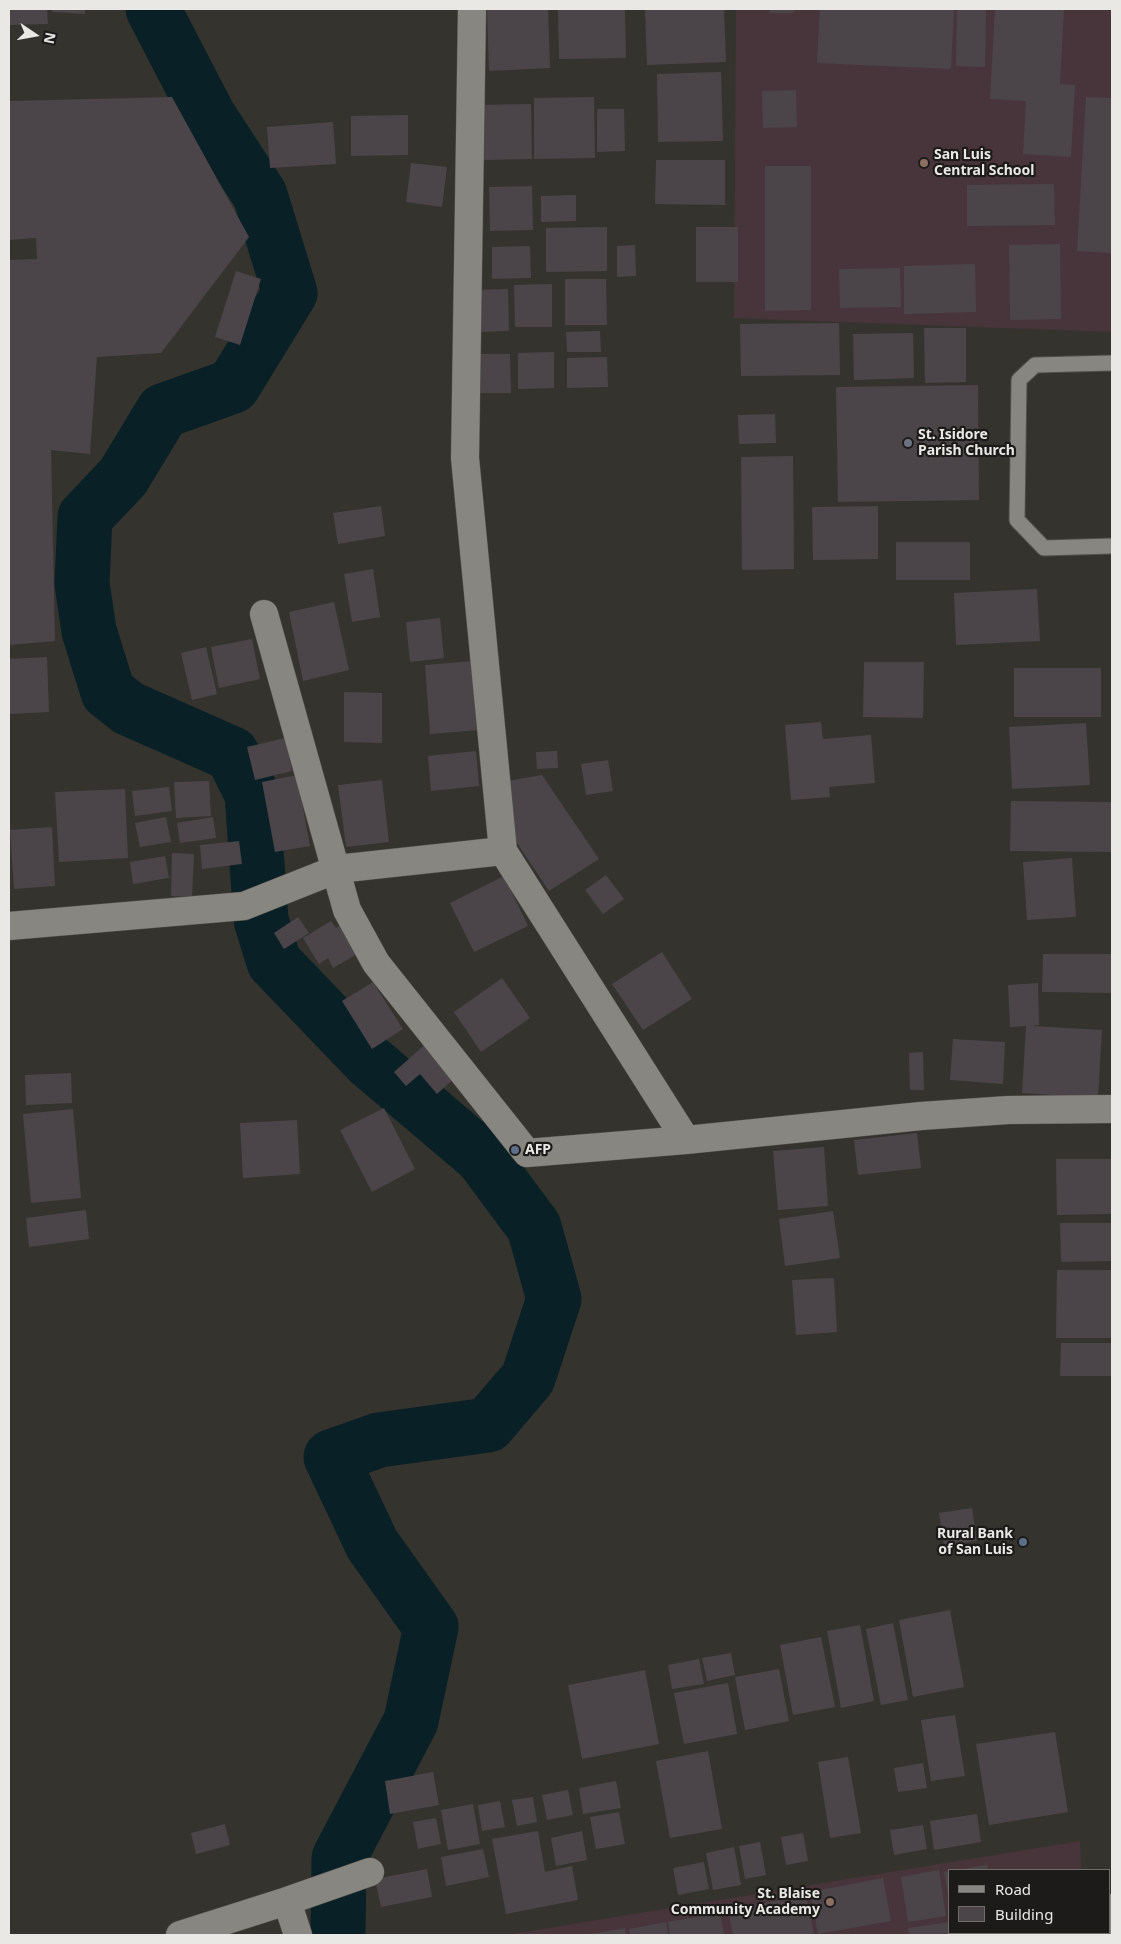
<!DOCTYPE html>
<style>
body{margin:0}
#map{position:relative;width:1121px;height:1944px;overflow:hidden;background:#35332e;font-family:"Noto Sans",sans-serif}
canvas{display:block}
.frame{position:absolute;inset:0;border:10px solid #e9e8e4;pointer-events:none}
.legend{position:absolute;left:948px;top:1869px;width:162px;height:65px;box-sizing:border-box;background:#1c1b19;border:1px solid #6e6d6a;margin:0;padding:6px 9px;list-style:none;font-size:15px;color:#e9e8e4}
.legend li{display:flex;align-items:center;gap:10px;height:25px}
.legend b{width:25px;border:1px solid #6e6d6a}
.north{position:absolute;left:10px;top:10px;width:50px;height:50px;-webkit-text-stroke:4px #1c1b19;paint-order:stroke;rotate:102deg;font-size:14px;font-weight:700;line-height:20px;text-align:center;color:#e9e8e4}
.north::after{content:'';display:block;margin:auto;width:18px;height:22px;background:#e9e8e4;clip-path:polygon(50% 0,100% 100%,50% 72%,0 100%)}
</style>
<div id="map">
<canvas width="1121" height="1944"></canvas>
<div class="frame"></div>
<ul class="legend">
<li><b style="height:6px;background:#888680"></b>Road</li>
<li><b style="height:14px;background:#4b4549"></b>Building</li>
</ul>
<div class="north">N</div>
</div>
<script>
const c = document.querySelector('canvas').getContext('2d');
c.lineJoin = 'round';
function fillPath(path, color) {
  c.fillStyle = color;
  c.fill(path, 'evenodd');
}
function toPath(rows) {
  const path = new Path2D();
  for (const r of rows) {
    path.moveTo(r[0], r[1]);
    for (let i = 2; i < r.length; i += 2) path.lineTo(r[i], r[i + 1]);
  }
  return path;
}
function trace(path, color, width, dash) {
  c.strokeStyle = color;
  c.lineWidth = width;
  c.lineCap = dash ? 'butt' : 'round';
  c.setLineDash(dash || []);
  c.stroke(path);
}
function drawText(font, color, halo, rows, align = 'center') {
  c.font = font + ' "Noto Sans",sans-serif';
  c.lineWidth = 4.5;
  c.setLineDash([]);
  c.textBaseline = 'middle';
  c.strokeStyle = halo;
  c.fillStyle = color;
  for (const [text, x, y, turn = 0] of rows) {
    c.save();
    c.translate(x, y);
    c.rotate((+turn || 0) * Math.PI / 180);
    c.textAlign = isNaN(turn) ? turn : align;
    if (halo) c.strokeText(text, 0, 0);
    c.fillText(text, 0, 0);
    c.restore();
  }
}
fillPath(toPath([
 [736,9,1112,9,1112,332,734,318],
 [1080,1841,1081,1870,950,1870,950,1933,1084,1933,1084,1935,506,1935]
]), '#48353c');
trace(toPath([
 [153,9,208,115,260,195,290,293,233,386,163,411,123,477,85,517,82,583,89,631,108,692,128,708,232,754,252,794,261,920,274,962,369,1061,482,1157,534,1227,554,1299,528,1378,488,1425,379,1440,331,1457,372,1544,431,1627,411,1721,339,1858,338,1935]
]), '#092026', 55);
fillPath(toPath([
 [9,9,47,9,48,24,9,25],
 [52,9,85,9,85,14,52,12],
 [487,9,548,9,550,68,489,71],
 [558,9,625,9,626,58,559,59],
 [645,9,724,9,726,62,647,65],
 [770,9,795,9,794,13,770,13],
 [820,9,954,9,951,69,817,63],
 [957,9,986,9,985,67,956,66],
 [995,9,1064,9,1060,84,1075,85,1071,157,1023,154,1026,101,990,99],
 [721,72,723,141,658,142,657,74],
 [796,90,797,127,763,128,762,91],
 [172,97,249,237,161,353,97,357,90,454,51,450,55,641,9,645,9,260,37,259,36,238,9,240,9,101],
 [594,97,595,158,534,159,534,98],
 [1086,97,1112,98,1112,253,1077,251],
 [531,104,532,159,480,160,479,105],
 [597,109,624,109,625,151,597,152],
 [408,115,408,155,351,156,351,116],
 [333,122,336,164,270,168,267,127],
 [656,160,725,160,725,205,655,204],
 [411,163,447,167,442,207,406,202],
 [765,166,811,166,811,310,765,311],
 [1054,184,1055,225,967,226,967,185],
 [532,186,533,230,490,231,489,187],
 [576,195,576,221,541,222,541,196],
 [607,227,607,271,546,272,546,228],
 [696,227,738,227,738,282,696,282],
 [1060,244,1061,319,1010,320,1009,245],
 [635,245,636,276,617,277,617,246],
 [530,246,531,278,492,279,492,247],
 [975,264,976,312,904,314,904,266],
 [900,268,901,307,840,308,839,269],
 [236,271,261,279,240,345,215,337],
 [565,279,606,279,607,325,565,325],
 [552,284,552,327,515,327,514,285],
 [508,289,509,331,474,332,473,290],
 [839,323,840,375,741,376,740,324],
 [924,328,966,328,966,382,925,383],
 [600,331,601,352,567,352,566,332],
 [913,333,914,378,854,380,853,334],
 [554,352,554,388,518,389,518,353],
 [478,354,510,354,511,393,479,393],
 [607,357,608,387,567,388,567,358],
 [978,385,979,500,838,502,836,387],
 [775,414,776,443,739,444,738,415],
 [793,456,794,569,742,570,741,457],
 [381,506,385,536,338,544,333,513],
 [878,506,878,559,813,560,812,507],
 [896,542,970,542,970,580,896,580],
 [373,569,380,617,352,622,344,574],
 [1037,589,1040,641,956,645,954,593],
 [334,602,349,670,303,681,289,612],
 [440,618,444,658,410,662,406,622],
 [252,639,260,679,219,688,211,647],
 [206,647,217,694,192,700,181,653],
 [47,657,49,712,9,714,9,659],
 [473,661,479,730,430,734,425,665],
 [864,662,924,662,923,718,863,717],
 [1014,668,1101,668,1101,717,1014,717],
 [344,692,382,693,382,743,344,742],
 [821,722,823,739,871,735,875,783,829,787,830,797,791,800,785,725],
 [1086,723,1090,785,1012,789,1009,727],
 [285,738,292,771,255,780,247,747],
 [476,751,479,786,431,791,428,756],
 [557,751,558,768,537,769,536,752],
 [608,760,613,791,586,795,581,764],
 [297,775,310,846,275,852,262,782],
 [542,775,599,859,549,891,507,828,501,782],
 [382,780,389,842,346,847,338,785],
 [209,781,211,816,176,818,174,782],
 [169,787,172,811,135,816,132,791],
 [125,789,128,858,59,862,55,792],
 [1011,801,1112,802,1112,852,1010,851],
 [166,817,171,842,140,847,135,823],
 [213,817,216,838,180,843,177,823],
 [52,827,55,886,14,889,10,830],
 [239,841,242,864,202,869,200,845],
 [172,853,194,854,192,897,171,896],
 [165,856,169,878,133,884,130,862],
 [1072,858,1076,917,1027,920,1023,862],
 [606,875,624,899,603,914,585,890],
 [504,876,528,926,474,952,450,903],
 [298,917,309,933,284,949,274,933],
 [331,921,336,928,342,924,359,953,333,968,328,958,319,964,303,938],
 [662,952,692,999,643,1030,612,984],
 [1043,954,1112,954,1112,993,1042,992],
 [502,978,530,1018,481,1052,454,1012],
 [373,982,403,1029,372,1049,342,1001],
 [1038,983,1039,1025,1031,1026,1102,1030,1098,1098,1022,1093,1026,1026,1010,1027,1008,985],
 [953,1039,1005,1042,1003,1084,950,1080],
 [429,1041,458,1075,437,1094,420,1074,406,1086,394,1072],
 [923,1052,924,1090,910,1090,909,1053],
 [71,1073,72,1103,26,1105,25,1075],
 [384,1108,415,1169,372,1192,340,1130],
 [73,1109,81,1198,31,1203,23,1114],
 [297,1120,300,1174,243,1178,240,1123],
 [917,1133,921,1168,858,1175,854,1140],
 [824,1147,828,1206,778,1210,773,1151],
 [1056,1159,1111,1159,1111,1214,1057,1215],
 [86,1210,89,1239,29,1247,26,1218],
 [833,1211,840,1258,785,1266,779,1219],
 [1060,1223,1112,1223,1112,1261,1061,1262],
 [1057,1270,1112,1270,1112,1338,1056,1338],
 [834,1278,837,1332,796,1335,792,1280],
 [1061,1343,1111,1343,1111,1376,1060,1376],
 [972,1508,977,1541,944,1546,939,1513],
 [950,1610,964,1687,913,1697,899,1620],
 [893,1623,908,1700,881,1705,866,1629],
 [860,1625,874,1701,841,1708,827,1631],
 [821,1637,835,1707,793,1715,780,1645],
 [731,1653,735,1675,707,1681,702,1658],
 [699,1659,704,1684,672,1689,668,1665],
 [779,1669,789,1721,745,1730,735,1677],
 [645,1670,659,1744,582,1759,568,1685],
 [728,1683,737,1734,684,1744,674,1693],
 [955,1715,965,1776,931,1781,921,1720],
 [1055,1732,1068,1812,989,1825,976,1744],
 [708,1751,722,1829,670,1838,656,1761],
 [848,1757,861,1833,830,1838,818,1762],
 [923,1763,927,1788,898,1792,894,1768],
 [433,1772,439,1805,390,1814,385,1781],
 [616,1781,621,1808,583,1814,579,1788],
 [568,1790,573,1815,547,1820,542,1795],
 [533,1797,537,1822,517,1826,512,1800],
 [500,1801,505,1827,482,1831,478,1805],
 [473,1804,480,1844,448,1850,441,1810],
 [619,1812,625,1844,596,1849,590,1817],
 [977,1814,981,1842,934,1850,930,1821],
 [436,1818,441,1844,418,1849,413,1822],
 [225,1824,230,1845,196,1854,191,1833],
 [923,1825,927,1849,894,1855,890,1830],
 [538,1831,545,1872,572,1866,578,1900,506,1914,492,1839],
 [582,1831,587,1860,556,1866,551,1838],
 [803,1833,808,1861,786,1865,781,1837],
 [760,1842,766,1875,745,1879,739,1846],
 [734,1847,741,1885,713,1890,706,1853],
 [483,1849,489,1877,446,1886,441,1857],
 [704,1862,709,1889,678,1895,673,1868],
 [987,1865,988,1870,963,1870,963,1869],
 [427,1869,432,1897,381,1907,375,1879],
 [939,1870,946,1916,908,1922,901,1877],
 [950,1871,950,1900,949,1900,944,1872],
 [883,1878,891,1921,818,1934,810,1892],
 [806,1895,814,1934,733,1935,728,1910],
 [720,1913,724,1935,670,1935,668,1922],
 [666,1922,668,1935,630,1935,629,1929],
 [950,1922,950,1933,953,1933,954,1935,909,1935,908,1928],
 [625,1928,626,1935,591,1935,591,1934],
 [959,1933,1082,1933,1082,1935,959,1935]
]), '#4b4549');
const service = toPath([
 [1112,363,1035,365,1019,380,1017,520,1044,548,1112,546]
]);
const minor = toPath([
 [472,9,465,458,503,851,686,1140],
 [264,614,347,910,376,963,527,1153,686,1140,921,1116,1008,1110,1112,1109],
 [9,926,244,906,337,869,503,851],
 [287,1901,370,1872],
 [180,1935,287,1901,298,1935]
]);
const secondary = toPath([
 [1112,1935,1112,1908]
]);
trace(service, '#52504c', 17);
trace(minor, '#52504c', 29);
trace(secondary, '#52504c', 29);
trace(service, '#888680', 15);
trace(minor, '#888680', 28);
trace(secondary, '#888680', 28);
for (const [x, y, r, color] of [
 [924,163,5,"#8d6e63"],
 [908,443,5,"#6b7280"],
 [515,1150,5,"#5c6f8a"],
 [1023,1542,5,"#5c6f8a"],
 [830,1902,5,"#8d6e63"]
]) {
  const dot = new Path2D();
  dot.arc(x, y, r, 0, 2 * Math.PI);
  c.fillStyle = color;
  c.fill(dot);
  trace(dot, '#1c1b19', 2);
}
drawText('bold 14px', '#e9e8e4', '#1c1b19', [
 ["San Luis",934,155],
 ["Central School",934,171],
 ["St. Isidore",918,435],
 ["Parish Church",918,451],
 ["AFP",525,1150],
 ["Rural Bank",1013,1534,"right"],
 ["of San Luis",1013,1550,"right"],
 ["St. Blaise",820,1894,"right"],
 ["Community Academy",820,1910,"right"]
], 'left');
</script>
